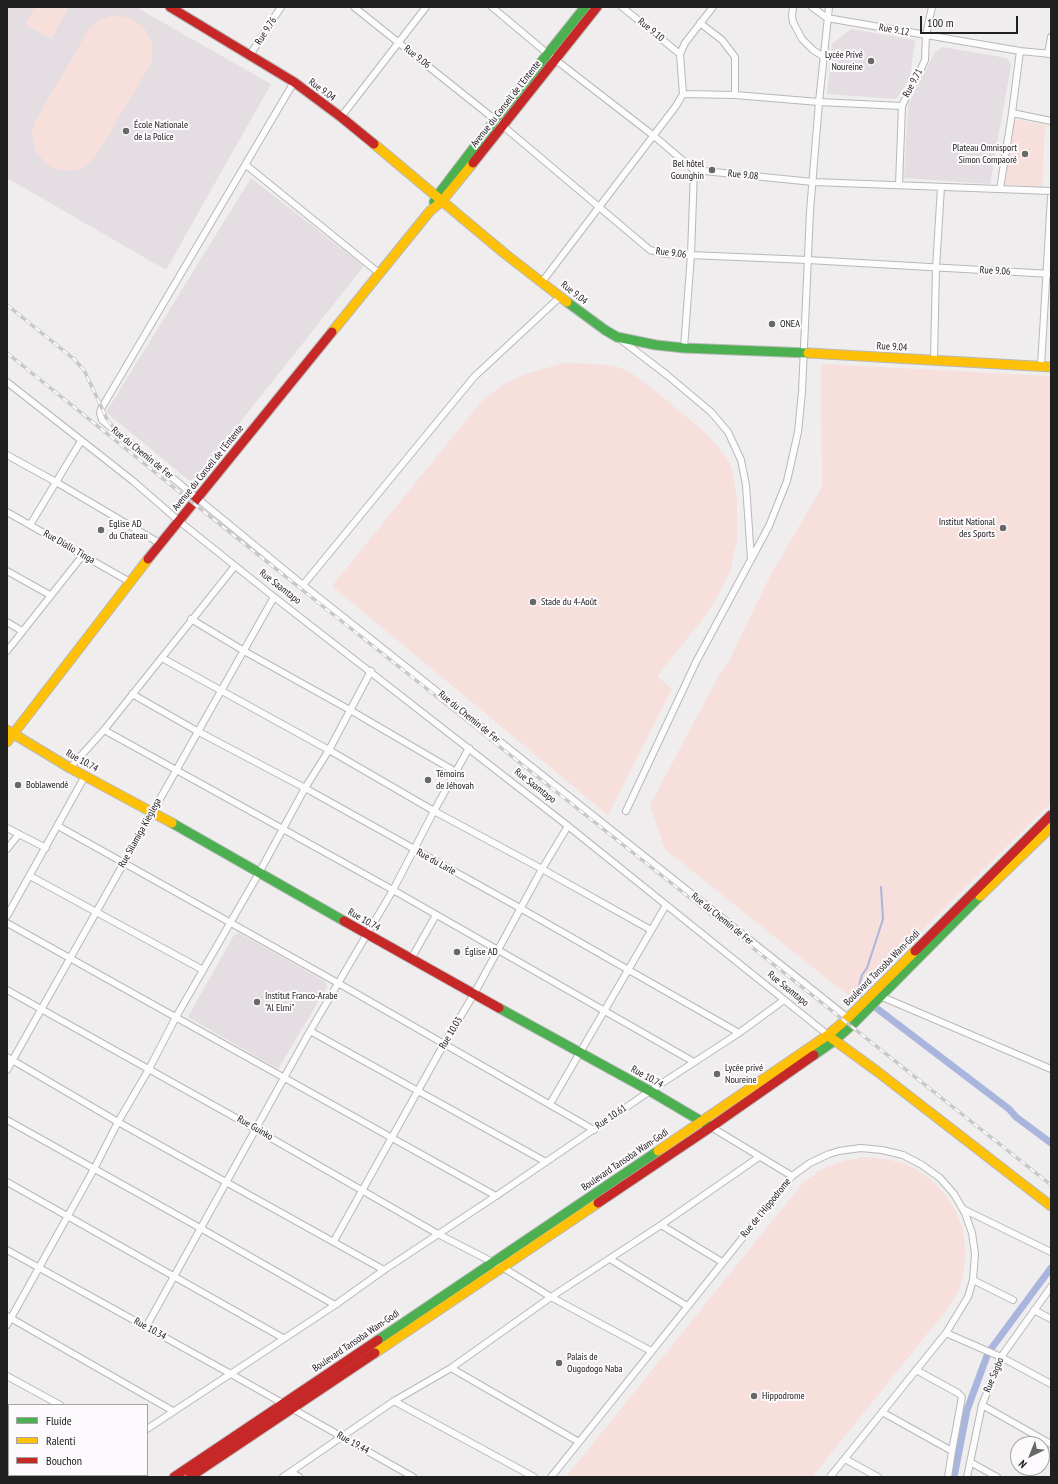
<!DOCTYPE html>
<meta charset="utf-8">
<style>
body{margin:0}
#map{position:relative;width:1058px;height:1484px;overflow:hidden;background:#efedee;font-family:"PT Sans Narrow",sans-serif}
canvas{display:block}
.frame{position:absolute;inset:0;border:8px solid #212021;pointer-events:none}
.legend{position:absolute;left:8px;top:1404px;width:140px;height:72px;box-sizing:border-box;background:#fdfafd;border:1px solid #a5a3a5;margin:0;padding:5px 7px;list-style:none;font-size:12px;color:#212021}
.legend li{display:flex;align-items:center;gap:8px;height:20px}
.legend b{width:20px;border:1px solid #a5a3a5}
.north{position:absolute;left:1010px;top:1436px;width:40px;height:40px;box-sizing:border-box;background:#fdfafd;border:1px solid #a5a3a5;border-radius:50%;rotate:223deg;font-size:11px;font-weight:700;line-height:16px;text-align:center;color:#212021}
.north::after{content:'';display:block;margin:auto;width:14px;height:18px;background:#696869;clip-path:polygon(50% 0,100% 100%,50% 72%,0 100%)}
.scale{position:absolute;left:920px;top:16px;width:98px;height:18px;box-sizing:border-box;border:2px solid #212021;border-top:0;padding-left:5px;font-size:12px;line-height:14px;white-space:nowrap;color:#212021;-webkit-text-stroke:3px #fdfafd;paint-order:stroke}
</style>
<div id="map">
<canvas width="1058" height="1484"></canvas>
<div class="frame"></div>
<ul class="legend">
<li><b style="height:5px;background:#4caf50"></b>Fluide</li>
<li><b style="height:5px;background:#ffc107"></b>Ralenti</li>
<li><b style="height:5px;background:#c62828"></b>Bouchon</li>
</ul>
<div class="north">N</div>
<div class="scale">100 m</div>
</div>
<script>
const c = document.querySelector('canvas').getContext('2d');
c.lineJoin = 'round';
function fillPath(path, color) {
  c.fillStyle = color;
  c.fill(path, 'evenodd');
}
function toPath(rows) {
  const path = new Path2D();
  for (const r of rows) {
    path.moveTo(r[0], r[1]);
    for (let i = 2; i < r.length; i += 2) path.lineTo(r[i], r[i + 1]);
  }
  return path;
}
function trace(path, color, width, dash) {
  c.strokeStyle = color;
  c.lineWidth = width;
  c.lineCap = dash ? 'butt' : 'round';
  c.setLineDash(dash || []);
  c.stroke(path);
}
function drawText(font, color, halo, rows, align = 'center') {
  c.font = font + ' "PT Sans Narrow",sans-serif';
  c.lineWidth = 4;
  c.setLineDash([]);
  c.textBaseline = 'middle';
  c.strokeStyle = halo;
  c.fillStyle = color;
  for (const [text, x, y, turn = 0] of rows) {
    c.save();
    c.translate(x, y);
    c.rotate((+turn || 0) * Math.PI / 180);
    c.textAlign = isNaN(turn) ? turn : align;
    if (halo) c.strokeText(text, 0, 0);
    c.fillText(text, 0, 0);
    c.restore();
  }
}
fillPath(toPath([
 [7,7,136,7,271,84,166,270,7,178],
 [851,29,915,40,910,78,896,99,827,94,832,44],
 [942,47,1007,58,1011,65,990,184,904,178,908,105,935,52],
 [251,178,364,266,192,483,106,412],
 [239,933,326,982,327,987,278,1069,188,1017,234,935]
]), '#e4dee3');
fillPath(toPath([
 [35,7,69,7,51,39,25,24],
 [114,15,131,18,145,29,153,45,152,62,94,159,80,169,68,171,56,169,46,164,35,150,32,133,35,121,89,29,97,21],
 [1012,119,1045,125,1042,187,1000,184],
 [564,363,600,364,618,367,631,373,649,386,706,433,727,458,732,469,737,499,737,541,730,571,722,588,706,615,657,676,672,689,608,815,332,586,481,402,504,384,523,375],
 [821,364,1051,376,1051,803,856,995,846,994,665,849,650,805,719,675,729,661,768,580,822,487],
 [866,1157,886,1159,906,1164,923,1174,931,1180,945,1194,956,1211,963,1230,965,1250,964,1270,959,1289,949,1307,812,1477,566,1477,803,1183,819,1171,828,1166,847,1160]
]), '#f7dfdb');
trace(toPath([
 [862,997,859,994,858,989,862,975,867,968,883,919,881,887]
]), '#aab5dd', 2);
trace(toPath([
 [875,1007,1009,1109,1016,1117,1051,1143],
 [954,1477,967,1410,988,1353,1051,1268]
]), '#aab5dd', 7);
const street = toPath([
 [354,7,503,126,650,250,666,254,808,260,1051,274],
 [492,7,548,54,654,136,694,170,813,182,1051,191],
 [622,7,680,54],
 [793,7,792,16,793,22,802,39,813,50,824,57],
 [812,7,827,18,1020,51,1051,54],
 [700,23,722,40,735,57,735,95],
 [1048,54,1051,37],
 [250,55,281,7],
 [294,82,101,409,100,413,102,420,303,585,848,1018],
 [683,94,735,95,819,102,902,106],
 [1012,113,1051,121],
 [341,117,426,7],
 [246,165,379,273],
 [899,184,902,106,908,93,920,71,925,60,926,35,932,7],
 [1000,189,1012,113,1020,51],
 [542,282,676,106,683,94,680,54,685,43,713,7],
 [620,339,667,375,711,412,728,432,741,460,746,485,751,559],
 [684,348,691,255,694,170],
 [934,360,936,268,941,187],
 [1041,366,1051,197],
 [7,382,133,481,179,521,274,597,568,826,828,1035],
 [7,455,56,482,161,544],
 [7,512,130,582],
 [30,525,81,441],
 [7,571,50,595],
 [303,585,474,377,560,297],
 [191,619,244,651,350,710,456,772],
 [7,622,22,631],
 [7,651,83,555],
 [162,658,329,750,434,811,542,869,651,930],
 [132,694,197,731,305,788,520,908,739,1033],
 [104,730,393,890,694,1062],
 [70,768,104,730,235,566],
 [626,811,696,662,769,526,787,481,798,432,802,392,810,211,819,102,829,7],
 [58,826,338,983,594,1130],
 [7,828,46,848],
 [7,849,19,834],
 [30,876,203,970],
 [7,916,85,776],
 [7,923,496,1196],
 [411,959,436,915],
 [7,990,229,1114,438,1234,502,1267,551,1297,651,1351],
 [880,996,1051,1069],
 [310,1031,546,1162],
 [7,1057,118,1122,384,1270],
 [7,1070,274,597],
 [550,1104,666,905],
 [7,1120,202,1229,335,1305],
 [711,1127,792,1176],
 [7,1182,283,1338],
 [963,1209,1051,1252],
 [661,1225,722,1262],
 [334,1241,444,1044,474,994,542,869,568,826],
 [7,1250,231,1374,413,1477],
 [610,1259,687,1306],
 [973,1280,1013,1300],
 [1034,1310,1051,1319],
 [7,1316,173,1411],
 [7,1325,94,1169,118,1122,149,1069,176,1017,259,873,305,788,329,750,371,671],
 [146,1327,310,1031,393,890,434,811,469,748],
 [946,1333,1001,1357,1051,1384],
 [451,1368,579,1442],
 [916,1370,958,1393,962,1397,952,1451],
 [7,1376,60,1405],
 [394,1401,534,1477],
 [982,1405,1051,1444],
 [882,1412,952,1451,948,1477],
 [147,1429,335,1305,384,1270,496,1196,650,1091,739,1033,784,1000],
 [845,1459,878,1477],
 [970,1462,997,1477],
 [291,1472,299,1477],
 [76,1477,79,1475],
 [283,1477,394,1401,451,1368,551,1297,661,1225,759,1157],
 [551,1477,792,1176,810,1163,829,1154,839,1151,861,1148,882,1150,903,1155,922,1165,940,1178,954,1194,965,1213,972,1233,975,1254,973,1280,968,1297,946,1333,830,1477],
 [967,1477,982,1405,1001,1357,1051,1287]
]);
const fast = toPath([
 [434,202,437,196,495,120,585,7],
 [567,302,605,330,617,337,656,345,684,348,808,353],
 [172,823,344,921],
 [499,1008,650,1091,711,1127],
 [814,1055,834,1041,851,1026,980,896],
 [378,1340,658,1151],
 [7,1444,9,1445]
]);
const slow = toPath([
 [374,144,504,253,567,302],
 [332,332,430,211,442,201,473,163],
 [808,353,1051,367],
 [7,730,70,768,172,823],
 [7,742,148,559],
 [980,896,1051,827],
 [830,1037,878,1072,1051,1206],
 [658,1151,828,1035,848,1018,915,951],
 [375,1353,598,1203],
 [63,1475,66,1477]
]);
const jam = toPath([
 [170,7,294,82,341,117,374,144],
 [473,163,597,7],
 [148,559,332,332],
 [344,921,499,1008],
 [915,951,1051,815],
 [598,1203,711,1127,814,1055],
 [174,1477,378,1340],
 [190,1477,375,1353]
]);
trace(street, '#b9b8b9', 8);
trace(fast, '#b9b8b9', 11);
trace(slow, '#b9b8b9', 11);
trace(jam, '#b9b8b9', 11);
trace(street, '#fdfcfc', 6);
trace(fast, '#4caf50', 9);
trace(slow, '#ffc107', 9);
trace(jam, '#c62828', 9);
const rail = toPath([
 [7,305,74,359,84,370,107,419,115,430,138,452],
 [7,353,193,503,1051,1185]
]);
trace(rail, '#c9c8c9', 3.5);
trace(rail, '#fdfafd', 2, [6]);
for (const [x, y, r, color] of [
 [871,61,4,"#696869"],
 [126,131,4,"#696869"],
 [1025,154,4,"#696869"],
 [712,170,4,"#696869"],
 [772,324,4,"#696869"],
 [1003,528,4,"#696869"],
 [101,530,4,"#696869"],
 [533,602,4,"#696869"],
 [428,780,4,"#696869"],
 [18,785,4,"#696869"],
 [457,952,4,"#696869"],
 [257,1002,4,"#696869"],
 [717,1074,4,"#696869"],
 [559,1363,4,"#696869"],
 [754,1396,4,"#696869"]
]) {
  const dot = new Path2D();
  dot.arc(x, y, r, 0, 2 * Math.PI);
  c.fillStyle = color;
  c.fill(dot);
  trace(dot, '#fdfafd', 1.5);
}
drawText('10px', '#212021', '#fdfafd', [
 ["Rue 9.10",651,30,39],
 ["Rue 9.12",894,30,10],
 ["Rue 9.76",266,31,-57],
 ["Rue 9.06",417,57,38],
 ["Rue 9.71",913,83,-62],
 ["Rue 9.04",322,90,36],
 ["Avenue du Conseil de l'Entente",506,104,-52],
 ["Rue 9.08",743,175,6],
 ["Rue 9.06",671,253,7],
 ["Rue 9.06",995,271,3],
 ["Rue 9.04",574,293,38],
 ["Rue 9.04",892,347,3],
 ["Rue du Chemin de Fer",142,453,39],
 ["Avenue du Conseil de l'Entente",208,468,-51],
 ["Rue Diallo Tinga",69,547,30],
 ["Rue Saamtapo",280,587,38],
 ["Rue du Chemin de Fer",469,717,39],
 ["Rue 10.74",82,761,29],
 ["Rue Saamtapo",535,786,38],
 ["Rue Silamiga Kieglega",140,833,-61],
 ["Rue du Larle",436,862,29],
 ["Rue du Chemin de Fer",722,919,39],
 ["Rue 10.74",364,920,30],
 ["Boulevard Tansoba Wam-Godi",882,968,-45],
 ["Rue Saamtapo",788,989,39],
 ["Rue 10.03",451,1033,-59],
 ["Rue 10.74",647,1077,29],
 ["Rue 10.61",611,1117,-34],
 ["Rue Guinko",255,1128,30],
 ["Boulevard Tansoba Wam-Godi",625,1160,-34],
 ["Rue de l'Hippodrome",766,1208,-51],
 ["Rue 10.34",150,1329,29],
 ["Boulevard Tansoba Wam-Godi",356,1341,-34],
 ["Rue Sagbo",994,1375,-67],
 ["Rue 19.44",353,1443,29]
]);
drawText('10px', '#212021', '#fdfafd', [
 ["Lycée Privé",863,55,"right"],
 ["Noureine",863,67,"right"],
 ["École Nationale",134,125],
 ["de la Police",134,137],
 ["Plateau Omnisport",1017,148,"right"],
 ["Simon Compaoré",1017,160,"right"],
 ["Bel hôtel",704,164,"right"],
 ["Gounghin",704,176,"right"],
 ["ONEA",780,324],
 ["Institut National",995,522,"right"],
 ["des Sports",995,534,"right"],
 ["Eglise AD",109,524],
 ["du Chateau",109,536],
 ["Stade du 4-Août",541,602],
 ["Témoins",436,774],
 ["de Jéhovah",436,786],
 ["Boblawendé",26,785],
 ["Église AD",465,952],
 ["Institut Franco-Arabe",265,996],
 ["\"Al Elmi\"",265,1008],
 ["Lycée privé",725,1068],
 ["Noureine",725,1080],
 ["Palais de",567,1357],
 ["Ougodogo Naba",567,1369],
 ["Hippodrome",762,1396]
], 'left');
</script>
